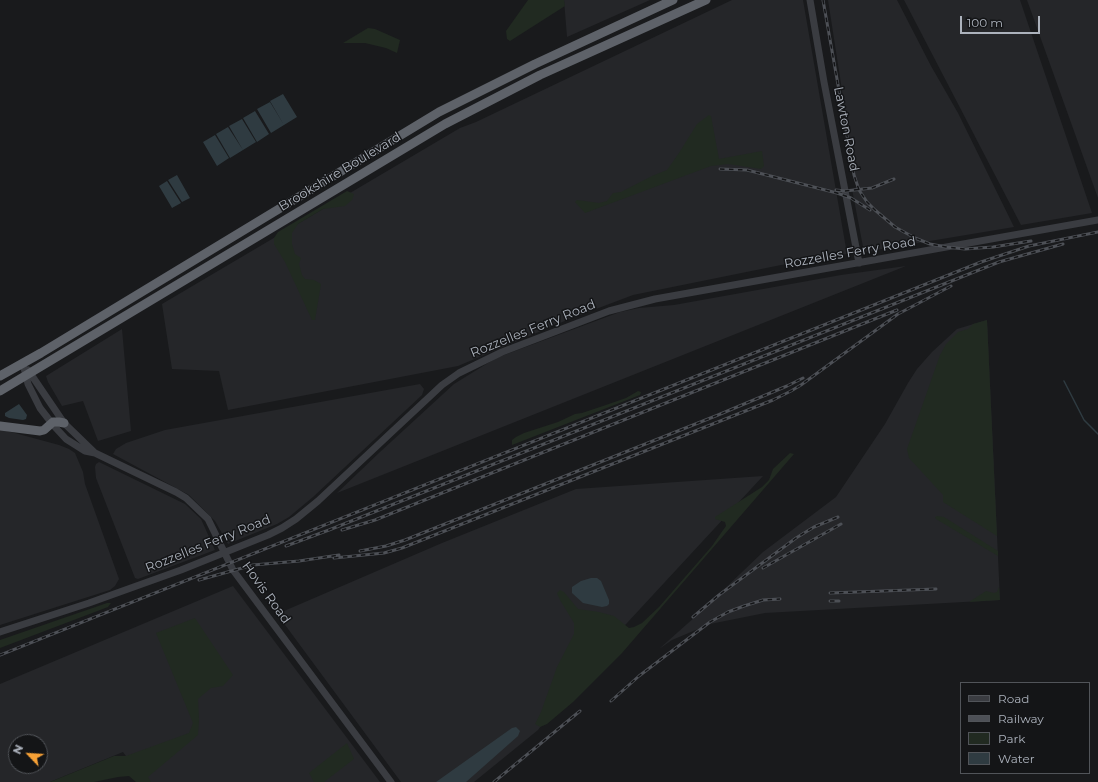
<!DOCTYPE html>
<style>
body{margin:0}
#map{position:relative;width:1098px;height:782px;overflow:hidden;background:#191a1c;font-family:Montserrat,sans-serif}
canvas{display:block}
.legend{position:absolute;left:960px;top:682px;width:130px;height:92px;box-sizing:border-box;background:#141517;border:1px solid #515459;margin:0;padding:5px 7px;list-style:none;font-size:12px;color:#acb2bc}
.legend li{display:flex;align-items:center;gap:8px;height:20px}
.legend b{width:20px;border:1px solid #515459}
.north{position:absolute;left:8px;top:734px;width:40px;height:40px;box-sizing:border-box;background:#141517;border:1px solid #515459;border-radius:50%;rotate:295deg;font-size:11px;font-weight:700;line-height:16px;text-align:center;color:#acb2bc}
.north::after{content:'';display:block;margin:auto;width:14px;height:18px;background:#f7a136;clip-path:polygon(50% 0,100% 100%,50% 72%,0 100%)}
.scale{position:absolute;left:960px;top:16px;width:80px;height:18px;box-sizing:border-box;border:2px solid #acb2bc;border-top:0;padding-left:5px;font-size:12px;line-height:14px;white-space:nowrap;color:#acb2bc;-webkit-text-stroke:3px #141517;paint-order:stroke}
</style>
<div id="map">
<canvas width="1098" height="782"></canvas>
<ul class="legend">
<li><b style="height:5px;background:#3a3c41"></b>Road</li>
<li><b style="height:5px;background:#4d5056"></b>Railway</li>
<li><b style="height:11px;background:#212a21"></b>Park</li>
<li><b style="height:11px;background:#2f3b41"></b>Water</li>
</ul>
<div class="north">N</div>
<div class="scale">100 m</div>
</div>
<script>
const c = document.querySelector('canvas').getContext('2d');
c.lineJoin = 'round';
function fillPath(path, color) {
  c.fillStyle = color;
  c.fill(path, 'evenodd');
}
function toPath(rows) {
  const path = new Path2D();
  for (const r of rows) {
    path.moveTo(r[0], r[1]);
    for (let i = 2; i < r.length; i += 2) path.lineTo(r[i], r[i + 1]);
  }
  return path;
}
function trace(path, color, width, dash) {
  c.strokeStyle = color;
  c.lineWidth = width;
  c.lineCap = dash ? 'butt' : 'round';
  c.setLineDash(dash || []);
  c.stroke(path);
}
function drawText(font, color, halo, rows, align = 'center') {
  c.font = font + ' Montserrat,sans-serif';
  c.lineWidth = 3;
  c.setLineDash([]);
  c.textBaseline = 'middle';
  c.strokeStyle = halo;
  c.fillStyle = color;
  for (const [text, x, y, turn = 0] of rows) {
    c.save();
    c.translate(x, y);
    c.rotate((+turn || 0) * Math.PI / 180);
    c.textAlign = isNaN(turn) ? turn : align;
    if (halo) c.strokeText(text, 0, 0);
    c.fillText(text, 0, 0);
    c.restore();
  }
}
fillPath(toPath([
 [564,0,650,0,567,37],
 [732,0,803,0,847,254,781,265,633,295,567,320,458,366,228,410,219,371,172,369,162,304,460,128,476,122],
 [828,0,897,0,931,66,958,113,1014,227,864,252,852,189,857,187],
 [904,0,1020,0,1092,213,1021,225],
 [1027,0,1098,0,1098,198],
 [906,266,337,493,380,452,454,384,496,358,620,312,639,308,674,305,841,275],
 [987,320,1000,600,765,613,710,624,672,640,659,649,696,616,763,552,836,497,885,424,908,383,917,369,932,352,957,329],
 [122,329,131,431,98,441,83,401,62,406,48,382,46,376],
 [420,384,424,389,422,395,313,497,289,517,277,524,228,544,215,521,189,495,113,454,116,449,126,443,165,430],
 [0,429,59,445,69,449,75,453,83,472,85,484,119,579,115,586,110,590,0,625],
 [99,462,185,504,201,519,215,550,138,579,135,578,96,478,95,467,96,464],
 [763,476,578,676,538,730,474,782,401,782,277,614,442,543,576,489],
 [233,586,380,782,145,782,123,752,50,782,0,782,0,684],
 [16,742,40,742,40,766,16,766]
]), '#252629');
fillPath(toPath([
 [528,0,564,0,565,6,510,41,507,39,506,31],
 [368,28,375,29,400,40,397,53,386,48,365,43,343,43],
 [709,115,711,116,719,159,762,151,764,166,761,169,728,164,711,166,585,213,575,202,577,200,599,203,607,201,613,193,621,192,652,176,667,170,679,153,697,124],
 [347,191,354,194,352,200,345,206,323,209,298,224,292,233,292,244,295,254,301,258,299,264,302,275,305,279,314,280,321,284,315,320,312,320,285,262,274,244,274,238,278,232],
 [987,320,997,536,943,502,943,495,909,458,907,449,940,355,946,344,958,332,968,329,973,324],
 [638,391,641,392,640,395,512,445,512,440,516,437,524,433,558,422,575,414,582,413,603,406,626,398],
 [790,453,794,454,622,653,573,702,547,724,540,727,535,724,541,712,557,667,574,634,574,623,560,600,557,593,560,590,564,592,578,609,599,612,614,616,629,628,634,627,642,623,659,607,712,546,721,533,726,526,725,522,715,519,715,517,762,487,769,480,773,469],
 [937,516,944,517,998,551,998,556,936,519,935,517],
 [999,587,1000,600,969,602,986,591,994,593,997,592],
 [107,603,111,603,108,607,0,648,0,640],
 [195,618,233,675,223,686,211,688,198,699,199,719,198,735,148,777,151,782,136,782,129,776,118,777,94,782,50,782,114,756,126,756,189,733,193,723,156,633],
 [347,743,354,759,324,782,314,782,309,773]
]), '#212a21');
fillPath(toPath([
 [283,94,297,117,284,125,270,101],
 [270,102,284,125,271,133,257,109],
 [255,111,269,134,257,142,243,118],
 [242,119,256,142,243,150,229,126],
 [228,127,243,150,230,158,216,134],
 [215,135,229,158,217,166,203,142],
 [177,175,190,198,182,202,168,180],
 [167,181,181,203,172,208,159,186],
 [19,404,27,415,26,419,23,420,9,418,5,416,5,413],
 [591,578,597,578,601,581,609,600,609,604,607,606,602,607,583,603,572,593,572,587,581,581],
 [516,727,520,731,518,736,466,782,436,782,512,728]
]), '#2f3b41');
trace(toPath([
 [1064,381,1084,420,1098,434]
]), '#2f3b41', 1.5);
trace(toPath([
 [810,0,824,82,859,263],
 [23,364,28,384,40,408,54,426,66,439,85,451,95,453,176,492,186,498,208,519,233,570,391,782],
 [28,370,64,423,95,453],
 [0,632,89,603,181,570,268,535,282,528,296,519,318,501,442,385,459,373,502,352,609,311,655,299,1098,220]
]), '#3a3c41', 7);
trace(toPath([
 [0,376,41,353,439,112,535,64,673,0],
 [0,391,445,124,540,75,706,0],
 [0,426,40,431,44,430,53,422,59,422,64,423]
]), '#5e6269', 9);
const rail = toPath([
 [823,0,854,175,859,190,867,202,875,210,895,227,915,238,930,244,946,247,965,249,993,247,1031,241],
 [720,169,747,170,837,193,851,198,870,210],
 [836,190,845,191,872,188,894,179],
 [342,530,375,520,897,310],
 [286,546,329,530,999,262,1063,244],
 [360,551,386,546,405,540,718,415,787,386,803,378],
 [334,558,384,553,402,548,773,400,791,391,801,385,898,314,951,286],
 [763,568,841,524],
 [199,580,253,565,299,561,339,555],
 [830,593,936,589],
 [830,601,839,601],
 [693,617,719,595,796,538,814,527,838,517],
 [0,655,981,262,1029,246,1098,232],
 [611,701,639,676,710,622,728,612,744,606,763,600,780,599],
 [494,782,580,711]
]);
trace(rail, '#4d5056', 3);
trace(rail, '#141517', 1.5, [4.5]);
drawText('13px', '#acb2bc', '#141517', [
 ["Lawton Road",846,129,79],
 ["Brookshire Boulevard",340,172,-31],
 ["Rozzelles Ferry Road",850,253,-10],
 ["Rozzelles Ferry Road",533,329,-22],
 ["Rozzelles Ferry Road",208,544,-22],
 ["Hovis Road",266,593,54]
]);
</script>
